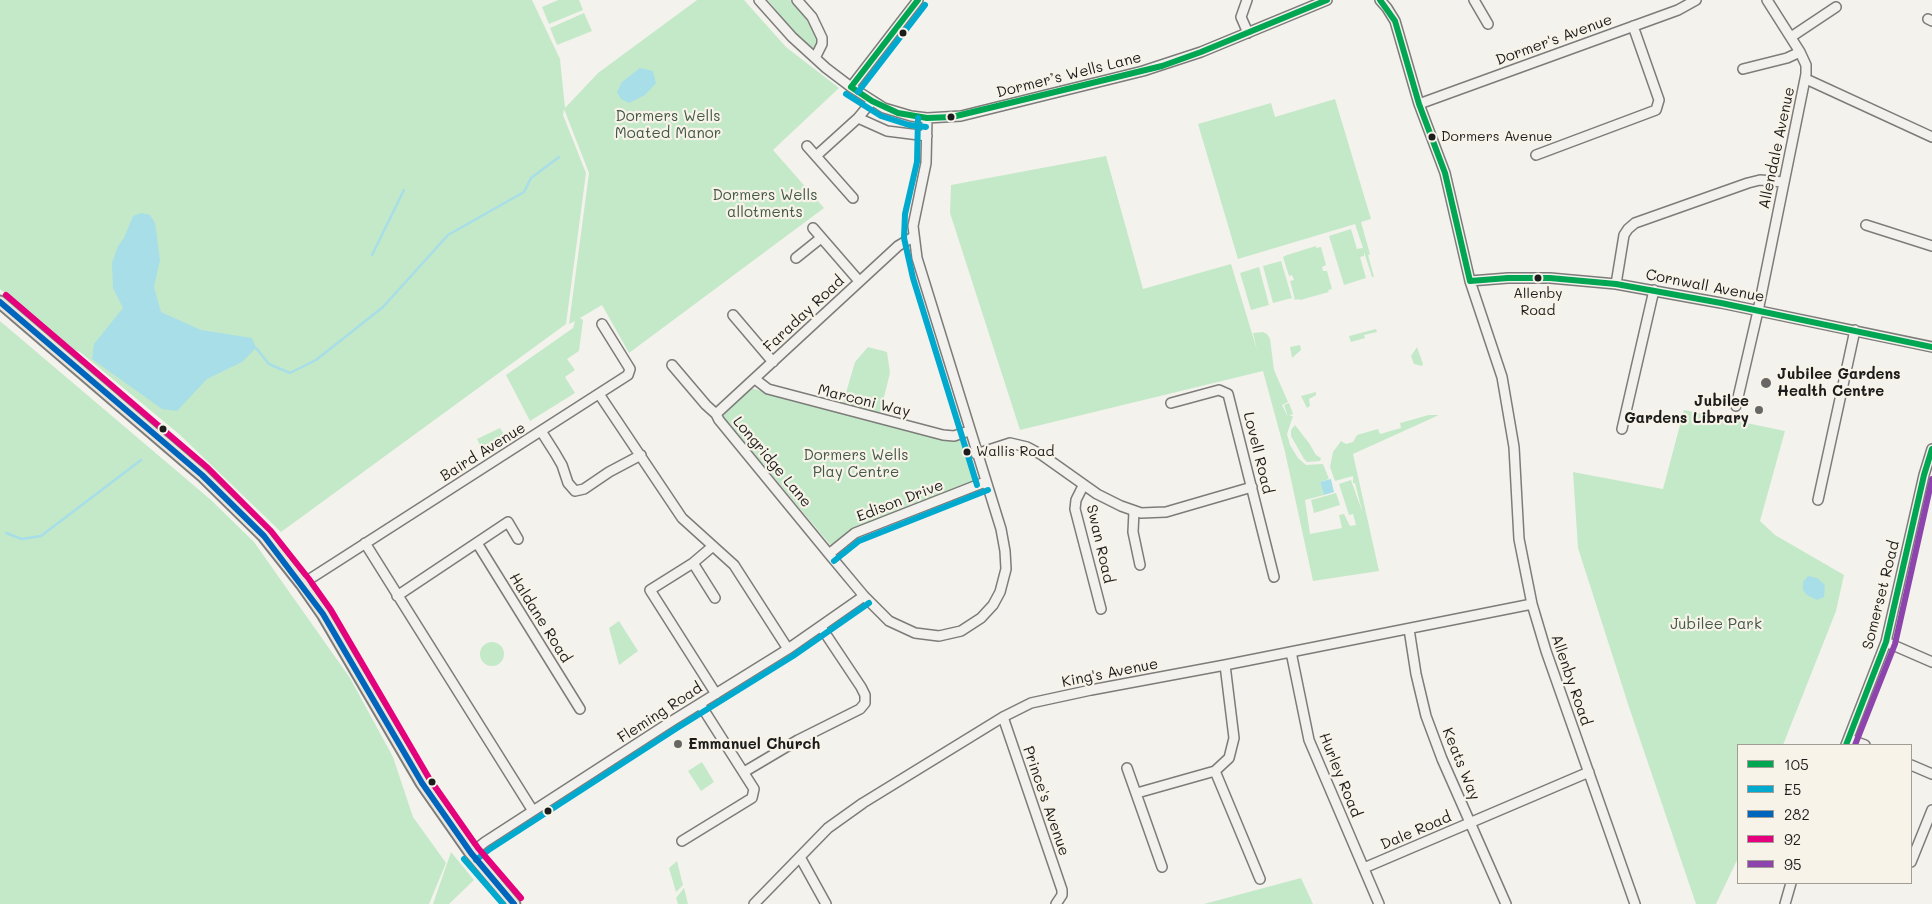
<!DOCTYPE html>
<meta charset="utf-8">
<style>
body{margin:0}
#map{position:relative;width:1932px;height:904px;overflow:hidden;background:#f4f2ec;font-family:Mali,sans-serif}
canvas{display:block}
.legend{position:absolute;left:1737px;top:744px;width:175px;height:140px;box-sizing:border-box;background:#f7f3e8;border:1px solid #9f9d96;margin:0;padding:6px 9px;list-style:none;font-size:15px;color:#1c1c1c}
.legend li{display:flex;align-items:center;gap:10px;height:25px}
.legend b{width:25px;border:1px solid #9f9d96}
</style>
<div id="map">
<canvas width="1932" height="904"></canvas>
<ul class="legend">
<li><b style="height:6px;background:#00a651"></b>105</li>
<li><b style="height:6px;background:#00a9ce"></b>E5</li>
<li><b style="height:6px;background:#0065bd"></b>282</li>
<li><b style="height:6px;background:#e5007d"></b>92</li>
<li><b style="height:6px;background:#8e44ad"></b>95</li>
</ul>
</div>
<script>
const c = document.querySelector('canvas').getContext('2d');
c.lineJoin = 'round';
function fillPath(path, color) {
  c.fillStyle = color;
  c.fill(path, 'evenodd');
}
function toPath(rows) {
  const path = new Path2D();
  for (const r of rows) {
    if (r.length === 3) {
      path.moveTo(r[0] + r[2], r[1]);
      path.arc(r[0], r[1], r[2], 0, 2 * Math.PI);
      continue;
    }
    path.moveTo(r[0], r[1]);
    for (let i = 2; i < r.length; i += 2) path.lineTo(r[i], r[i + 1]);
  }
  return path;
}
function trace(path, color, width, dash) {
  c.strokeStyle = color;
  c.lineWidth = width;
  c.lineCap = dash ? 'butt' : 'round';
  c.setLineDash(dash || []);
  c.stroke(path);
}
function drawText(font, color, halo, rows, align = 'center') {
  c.font = font + ' Mali,sans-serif';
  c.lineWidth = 4.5;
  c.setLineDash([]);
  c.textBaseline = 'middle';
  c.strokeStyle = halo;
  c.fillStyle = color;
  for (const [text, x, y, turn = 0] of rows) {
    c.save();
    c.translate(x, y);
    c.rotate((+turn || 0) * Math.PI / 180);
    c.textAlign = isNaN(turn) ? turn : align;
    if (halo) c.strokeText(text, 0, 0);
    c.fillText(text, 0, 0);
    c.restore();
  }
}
fillPath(toPath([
 [0,0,532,0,560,59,565,108,598,73,697,0,744,0,786,47,839,88,773,150,824,208,629,353,602,305,580,318,583,320,579,351,567,359,575,370,565,377,575,393,530,421,506,375,573,328,575,321,569,324,589,173,564,109,563,115,586,173,566,324,281,532,179,434,80,352,72,349,0,289],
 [558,0,579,0,583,10,549,24,542,7],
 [768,0,790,0,801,10,819,36,817,43,813,49,789,26],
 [584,13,592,31,557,45,550,28],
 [1335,99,1371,219,1361,222,1370,254,1368,255,1374,277,1372,277,1364,252,1364,256,1360,257,1366,278,1344,285,1329,236,1351,229,1357,249,1363,248,1355,224,1238,259,1198,124,1271,103,1275,117],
 [1106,156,1143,289,1231,264,1257,350,1253,333,1263,332,1267,334,1270,339,1274,370,1288,402,1282,405,1288,417,1284,405,1289,403,1293,414,1289,416,1293,416,1287,434,1290,445,1298,458,1306,465,1323,464,1329,479,1320,482,1324,495,1305,500,1310,534,1342,528,1339,515,1344,514,1350,526,1356,525,1353,514,1349,515,1339,484,1351,480,1362,511,1355,483,1353,483,1353,476,1335,481,1330,467,1333,452,1341,441,1346,444,1353,442,1357,435,1378,429,1380,434,1401,428,1400,423,1429,415,1439,415,1353,454,1379,571,1313,581,1285,452,1263,371,1020,430,950,213,951,185],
 [1316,246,1316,248,1321,247,1326,265,1322,267,1323,271,1327,271,1332,289,1328,290,1329,292,1300,300,1299,299,1295,300,1290,281,1294,280,1292,275,1289,276,1283,257,1287,255],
 [1281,261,1292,298,1273,303,1263,266],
 [1259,267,1269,305,1251,310,1240,273],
 [0,321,211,500,254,542,350,678,393,757,413,817,446,863,429,904,0,904],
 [1376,329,1377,332,1364,335,1365,338,1351,342,1349,336],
 [1300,345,1301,350,1292,358,1290,347],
 [868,347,887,352,890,373,880,413,843,403,855,362],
 [1417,347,1423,364,1422,366,1414,364,1411,356],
 [751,388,948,441,964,440,977,480,856,528,832,547,722,415],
 [1316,392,1316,395,1309,399,1310,406,1307,408,1301,396],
 [1684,410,1785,431,1760,521,1775,535,1844,575,1836,611,1783,745,1738,745,1738,858,1716,904,1696,904,1629,707,1578,548,1573,472,1663,489],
 [1295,425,1309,443,1316,455,1321,458,1320,461,1307,462,1304,459,1291,436,1291,430],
 [500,428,505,436,483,451,477,439],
 [1336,493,1340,505,1314,513,1311,500],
 [619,621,638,651,619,665,609,628],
 [492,654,12],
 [702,762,714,782,701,791,688,771],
 [451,852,474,880,449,904,433,904],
 [677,861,683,885,676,892,669,868],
 [1301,878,1313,904,1204,904],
 [684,888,688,904,678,904,676,898]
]), '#c4e9c9');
fillPath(toPath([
 [640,68,653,71,656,83,645,95,629,103,621,99,617,92,622,82],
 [141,213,150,215,155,223,160,260,154,287,161,312,201,330,252,338,256,348,242,362,207,379,177,411,162,409,92,359,94,344,123,308,113,288,112,263,118,246,124,238,133,216],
 [1331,479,1334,492,1324,495,1320,482],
 [1808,576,1817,578,1825,585,1824,597,1817,600,1807,595,1803,590,1803,582]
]), '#a8dee7');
trace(toPath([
 [372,255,404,190],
 [256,348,269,364,290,373,316,360,383,307,448,235,524,192,531,178,559,157],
 [6,533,22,539,41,536,141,460]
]), '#a8dee7', 2.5);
const minor = toPath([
 [759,0,792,37,826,68,851,87,884,108,911,116,927,118,961,116,1143,71,1201,52,1327,0],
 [797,0,812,17,822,38,822,44,815,58],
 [1247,0,1241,17,1248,33],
 [1380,0,1387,8,1395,21,1419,104,1445,173,1470,281,1502,377,1514,447,1519,539,1532,604,1546,651,1635,904],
 [1474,0,1488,24],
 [1928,19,1932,21],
 [1791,37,1836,7],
 [1743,69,1787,58,1800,52],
 [1806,79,1932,137],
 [851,87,918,0],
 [1419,104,1678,10,1696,0],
 [858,118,872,101],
 [807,146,853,198],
 [1536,155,1656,110,1659,100,1633,26],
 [816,156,858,118,887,131,927,136],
 [1866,225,1932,246],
 [813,228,859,281],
 [796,258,821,238],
 [1470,281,1508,278,1550,278,1616,284,1721,303,1932,347],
 [1616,284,1624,235,1628,229,1635,223,1748,183,1760,180,1783,182],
 [733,315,773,362],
 [672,365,706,405,716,414,719,420,829,554,864,596,889,621,915,633,939,636,961,631,981,618,993,605,1000,592,1006,569,1005,551,1001,529,917,258,913,226,926,163,927,118],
 [755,379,768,389,943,435,954,436,969,431],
 [599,394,682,518,734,565,788,649],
 [1171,403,1219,390,1228,394,1274,577],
 [1736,406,1758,311,1806,74,1806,65,1800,52,1767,0],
 [716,414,898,246,913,237],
 [1622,429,1654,290],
 [541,431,555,453,562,465,568,483,575,491,584,489,609,472,641,455],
 [976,454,1010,443,1027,447,1042,455,1097,494,1121,506,1141,513,1166,512,1252,487],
 [1083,486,1076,500,1075,509,1101,609],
 [1818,500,1855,330],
 [1134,511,1133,532,1140,565],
 [365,543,533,811],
 [477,543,580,709],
 [713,546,693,563,650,590,716,694],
 [829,554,855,533,985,482],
 [693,563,715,598],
 [302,584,628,375,630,369,602,324],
 [397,596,508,522,518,539],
 [1409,629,1416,674,1426,716,1442,759,1506,904],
 [1886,642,1932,662],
 [1291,652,1309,740,1379,904],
 [1003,717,1062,890,1062,895,1056,904],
 [1849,739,1865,745],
 [1846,745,1886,642,1924,475,1932,449],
 [1911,765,1932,774],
 [1127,768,1162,867],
 [1215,771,1260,879],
 [744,772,798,740,860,709,865,703,865,695,861,687,821,627],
 [1137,793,1215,771,1229,758,1234,738,1225,665],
 [682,841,752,798,754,789,700,704],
 [471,853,485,842,672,721,788,649,864,596],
 [800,857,826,904],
 [1911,862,1932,810],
 [1364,868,1589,772],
 [754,904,828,828,863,803,1003,717,1031,703,1091,690,1225,665,1532,604],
 [1785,904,1791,883]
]);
const major = toPath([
 [0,302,202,475,264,536,302,584,323,614,422,783,471,853,514,904]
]);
trace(minor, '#7d7c7a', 12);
trace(major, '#7d7c7a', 15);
trace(minor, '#f2f1ed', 9);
trace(major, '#ebe6da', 11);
trace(toPath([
 [1380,0,1395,21,1419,104,1445,173,1470,281],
 [851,87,872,101,898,113,927,118,952,117,1162,66,1201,52,1327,0],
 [851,87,918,0],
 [1470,281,1508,278,1550,278,1616,284,1721,303,1932,347],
 [1846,745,1886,642,1924,475,1932,449]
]), '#00a651', 6);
trace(toPath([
 [858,92,925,5],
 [846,94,881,116,909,125,926,127],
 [918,118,917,162,905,214,904,238,913,278,977,485],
 [834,561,859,541,988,490],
 [464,859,503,904],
 [476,860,490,849,677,728,793,656,869,603]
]), '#00a9ce', 6);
trace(toPath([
 [0,302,202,475,264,536,323,614,422,783,471,853,514,904]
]), '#0065bd', 6);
trace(toPath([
 [6,295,208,468,271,531,309,579,331,610,429,778,478,848,521,898]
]), '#e5007d', 6);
trace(toPath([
 [1855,745,1895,644,1932,479]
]), '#8e44ad', 6);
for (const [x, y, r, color] of [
 [903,33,4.5,"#1c1c1c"],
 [951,117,4.5,"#1c1c1c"],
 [1432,137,4.5,"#1c1c1c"],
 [1538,278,4.5,"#1c1c1c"],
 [1766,383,6,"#686765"],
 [1759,410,5,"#686765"],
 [163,429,4.5,"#1c1c1c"],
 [967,452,4.5,"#1c1c1c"],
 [678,744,5,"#686765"],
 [432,782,4.5,"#1c1c1c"],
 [548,811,4.5,"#1c1c1c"]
]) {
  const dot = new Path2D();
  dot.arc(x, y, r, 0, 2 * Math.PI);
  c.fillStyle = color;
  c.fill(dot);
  trace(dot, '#f7f3e8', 2);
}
drawText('14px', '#1c1c1c', '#f7f3e8', [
 ["Dormers Avenue",1441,137],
 ["Allenby",1538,294,"center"],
 ["Road",1538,311,"center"],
 ["Wallis Road",976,452]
], 'left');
drawText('15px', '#1c1c1c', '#f7f3e8', [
 ["Dormer's Avenue",1554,40,-20],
 ["Dormer’s Wells Lane",1069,75,-14],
 ["Allendale Avenue",1777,148,-78],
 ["Cornwall Avenue",1705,286,11],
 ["Faraday Road",804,314,-43],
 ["Marconi Way",864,401,14],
 ["Baird Avenue",483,452,-32],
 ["Lovell Road",1258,453,76],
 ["Longridge Lane",772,462,50],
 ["Edison Drive",900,501,-21],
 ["Swan Road",1100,544,77],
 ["Somerset Road",1881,595,-76],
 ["Haldane Road",540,618,58],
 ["King's Avenue",1110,673,-11],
 ["Allenby Road",1571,680,71],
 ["Fleming Road",660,713,-33],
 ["Keats Way",1461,764,68],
 ["Hurley Road",1340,775,68],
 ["Prince's Avenue",1046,801,71],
 ["Dale Road",1416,831,-23]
]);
drawText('15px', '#425748', '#f7f3e8', [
 ["Dormers Wells",668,116],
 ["Moated Manor",668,133],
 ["Dormers Wells",765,195],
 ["allotments",765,212],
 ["Dormers Wells",856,455],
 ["Play Centre",856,472],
 ["Jubilee Park",1716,624]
]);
drawText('bold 15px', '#1c1c1c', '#f7f3e8', [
 ["Jubilee Gardens",1777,374],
 ["Health Centre",1777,391],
 ["Jubilee",1749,401,"right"],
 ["Gardens Library",1749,418,"right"],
 ["Emmanuel Church",688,744]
], 'left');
</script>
